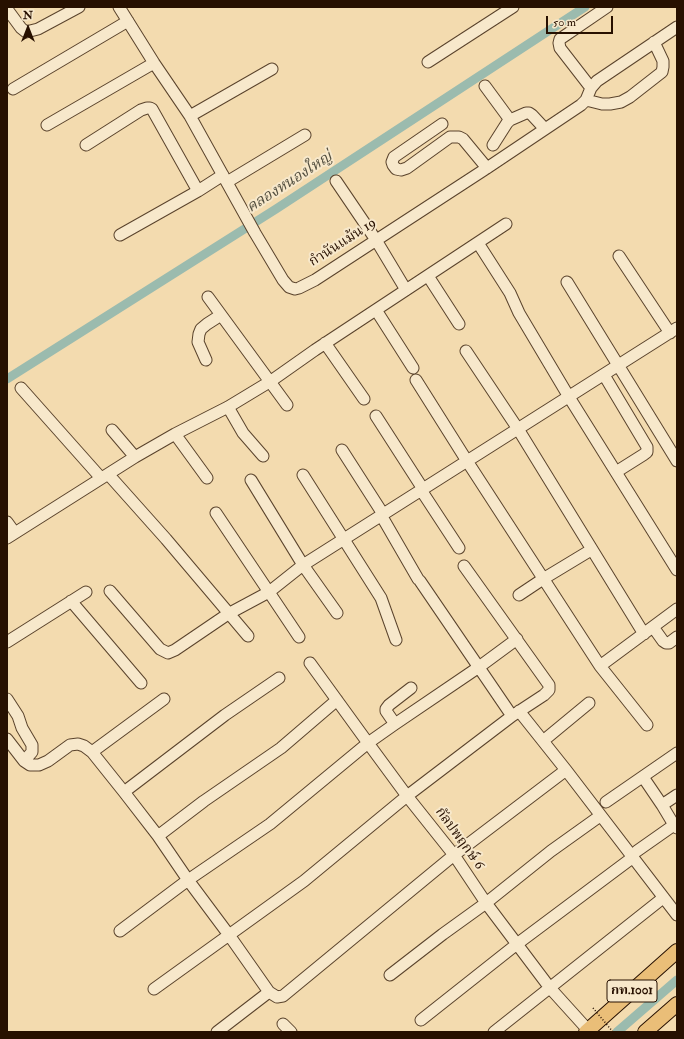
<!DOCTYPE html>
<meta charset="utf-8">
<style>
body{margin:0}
#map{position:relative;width:684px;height:1039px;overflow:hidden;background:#f3dbaf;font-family:"IM FELL Double Pica",serif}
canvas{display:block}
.frame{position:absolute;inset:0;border:8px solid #271000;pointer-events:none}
.north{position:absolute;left:8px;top:8px;width:40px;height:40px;-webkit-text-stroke:3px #f7e8cb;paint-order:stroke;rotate:0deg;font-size:11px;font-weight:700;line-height:16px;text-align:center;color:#271000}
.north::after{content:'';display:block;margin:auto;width:14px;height:18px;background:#271000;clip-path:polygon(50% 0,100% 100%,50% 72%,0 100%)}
.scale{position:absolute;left:546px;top:16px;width:67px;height:18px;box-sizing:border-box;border:2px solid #271000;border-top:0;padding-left:5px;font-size:12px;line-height:14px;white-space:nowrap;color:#271000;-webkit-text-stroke:3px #f7e8cb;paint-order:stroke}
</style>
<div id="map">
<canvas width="684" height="1039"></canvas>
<div class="frame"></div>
<div class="north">N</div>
<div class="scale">50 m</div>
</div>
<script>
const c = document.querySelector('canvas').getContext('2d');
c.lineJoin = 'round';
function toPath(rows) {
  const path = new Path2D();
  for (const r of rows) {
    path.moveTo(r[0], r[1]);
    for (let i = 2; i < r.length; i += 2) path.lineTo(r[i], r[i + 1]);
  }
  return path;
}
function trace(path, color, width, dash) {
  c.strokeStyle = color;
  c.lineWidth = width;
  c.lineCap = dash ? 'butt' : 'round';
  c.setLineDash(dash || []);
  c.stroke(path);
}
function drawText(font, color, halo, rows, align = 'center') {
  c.font = font + ' "IM FELL Double Pica","Noto Serif Thai",serif';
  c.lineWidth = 4;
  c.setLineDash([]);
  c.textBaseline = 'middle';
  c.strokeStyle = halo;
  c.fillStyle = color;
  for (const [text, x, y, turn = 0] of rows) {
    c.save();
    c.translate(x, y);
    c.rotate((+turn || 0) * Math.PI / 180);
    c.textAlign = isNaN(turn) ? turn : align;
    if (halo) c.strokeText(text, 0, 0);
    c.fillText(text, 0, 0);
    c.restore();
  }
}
trace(toPath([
 [7,379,276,209,585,7],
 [617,1032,677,980]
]), '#9bbbae', 9);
const minor = toPath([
 [119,7,154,63,190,116,255,233,283,280,289,287,295,289,299,288,315,280,487,168,581,105,586,100,591,88,597,81,677,27],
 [7,9,21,28,26,32,38,29,79,7],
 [428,62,513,7],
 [485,86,510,120],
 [591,88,560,48,559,43,560,39,563,37,607,7],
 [13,89,128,21],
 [586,100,602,104,610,104,621,102,630,97,662,72,663,67,663,61,654,42],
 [190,116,272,69],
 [442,124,394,157,392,162,393,165,396,169,401,170,407,168,450,137,459,137,463,139,487,168],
 [47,125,154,63],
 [86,145,141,110,147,108,150,108,152,109,198,191],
 [493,145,507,123,510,120,526,113,529,113,532,115,545,129],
 [336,181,376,240,406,290],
 [227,182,305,135],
 [120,235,198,191,223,175],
 [478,243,510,293,519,313,569,397,677,570],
 [619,256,670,333],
 [428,276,459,324],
 [567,282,677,461],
 [208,297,287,405],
 [376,310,413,368],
 [325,343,364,399],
 [466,351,518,429,644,634],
 [206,360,198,342,199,334,201,329,207,324,221,315],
 [604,375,647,447,647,452,643,455,616,472],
 [416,380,467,461,600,666,647,725],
 [21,388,101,478],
 [228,407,243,433,263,456],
 [376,416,423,489],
 [112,430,135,457],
 [175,434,207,478],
 [342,450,383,514],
 [108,474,166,539,248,636],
 [303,475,381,598,396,640],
 [251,480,303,565,337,613],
 [421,490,459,548],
 [216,513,299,637],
 [381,515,418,579],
 [7,522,15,533],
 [7,538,135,457,175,434,228,407,271,381,315,350,506,224],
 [420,581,512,716],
 [110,591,160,649,168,653,175,650,228,614,269,592,303,565,677,328],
 [519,595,543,579,591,550],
 [71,601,141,683],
 [653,627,663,641,666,643,669,643,677,637],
 [7,642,86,592],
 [310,663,368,743,407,796,454,855,486,903,550,988,588,1030],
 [600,666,677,609],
 [7,699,18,716,22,728,32,745,32,752,24,761],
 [519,711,566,770,677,915],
 [395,724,386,711,386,709,389,705,411,688],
 [7,739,24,761,30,765,39,765,48,761,70,745,78,744,84,746,92,752,124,792,158,836,188,880,229,935,269,992,277,997,283,996,454,855,566,770],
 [543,741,589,703],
 [92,752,164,699],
 [643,777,662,805,674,825,677,828],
 [124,792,225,715,279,678],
 [606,802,677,753],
 [662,805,677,795],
 [158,836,204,801,281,748,337,700],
 [637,851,674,825],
 [120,931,188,880,270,824,368,743,395,724,479,667,517,639],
 [390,975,443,934,486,903,551,851,600,816],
 [154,989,304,881,407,796,512,716,544,695,549,690,549,685,464,566],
 [421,1020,517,944,632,858],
 [283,1024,291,1032],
 [217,1032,269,992],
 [494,1032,663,898]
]);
const major = toPath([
 [586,1032,677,951],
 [645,1032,677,1004]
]);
trace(minor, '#5a432c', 13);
trace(major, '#271000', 16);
trace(minor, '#f7e8cb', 11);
trace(major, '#eabe78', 14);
trace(toPath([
 [593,1008,613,1032]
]), '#271000', 1.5, [1, 2]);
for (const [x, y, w] of [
 [632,991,50]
]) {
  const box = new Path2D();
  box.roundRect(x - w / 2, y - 11, w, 22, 3);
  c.fillStyle = '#f7e8cb';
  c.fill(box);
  trace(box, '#271000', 1);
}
drawText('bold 13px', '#271000', null, [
 ["กท.1001",632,991]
]);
drawText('14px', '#271000', '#f7e8cb', [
 ["กำนันแม้น 19",343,243,-33],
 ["กัลปพฤกษ์ 6",459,839,54]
]);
drawText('italic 15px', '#504c3d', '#f7e8cb', [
 ["คลองหนองใหญ่",290,183,-33]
]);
</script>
